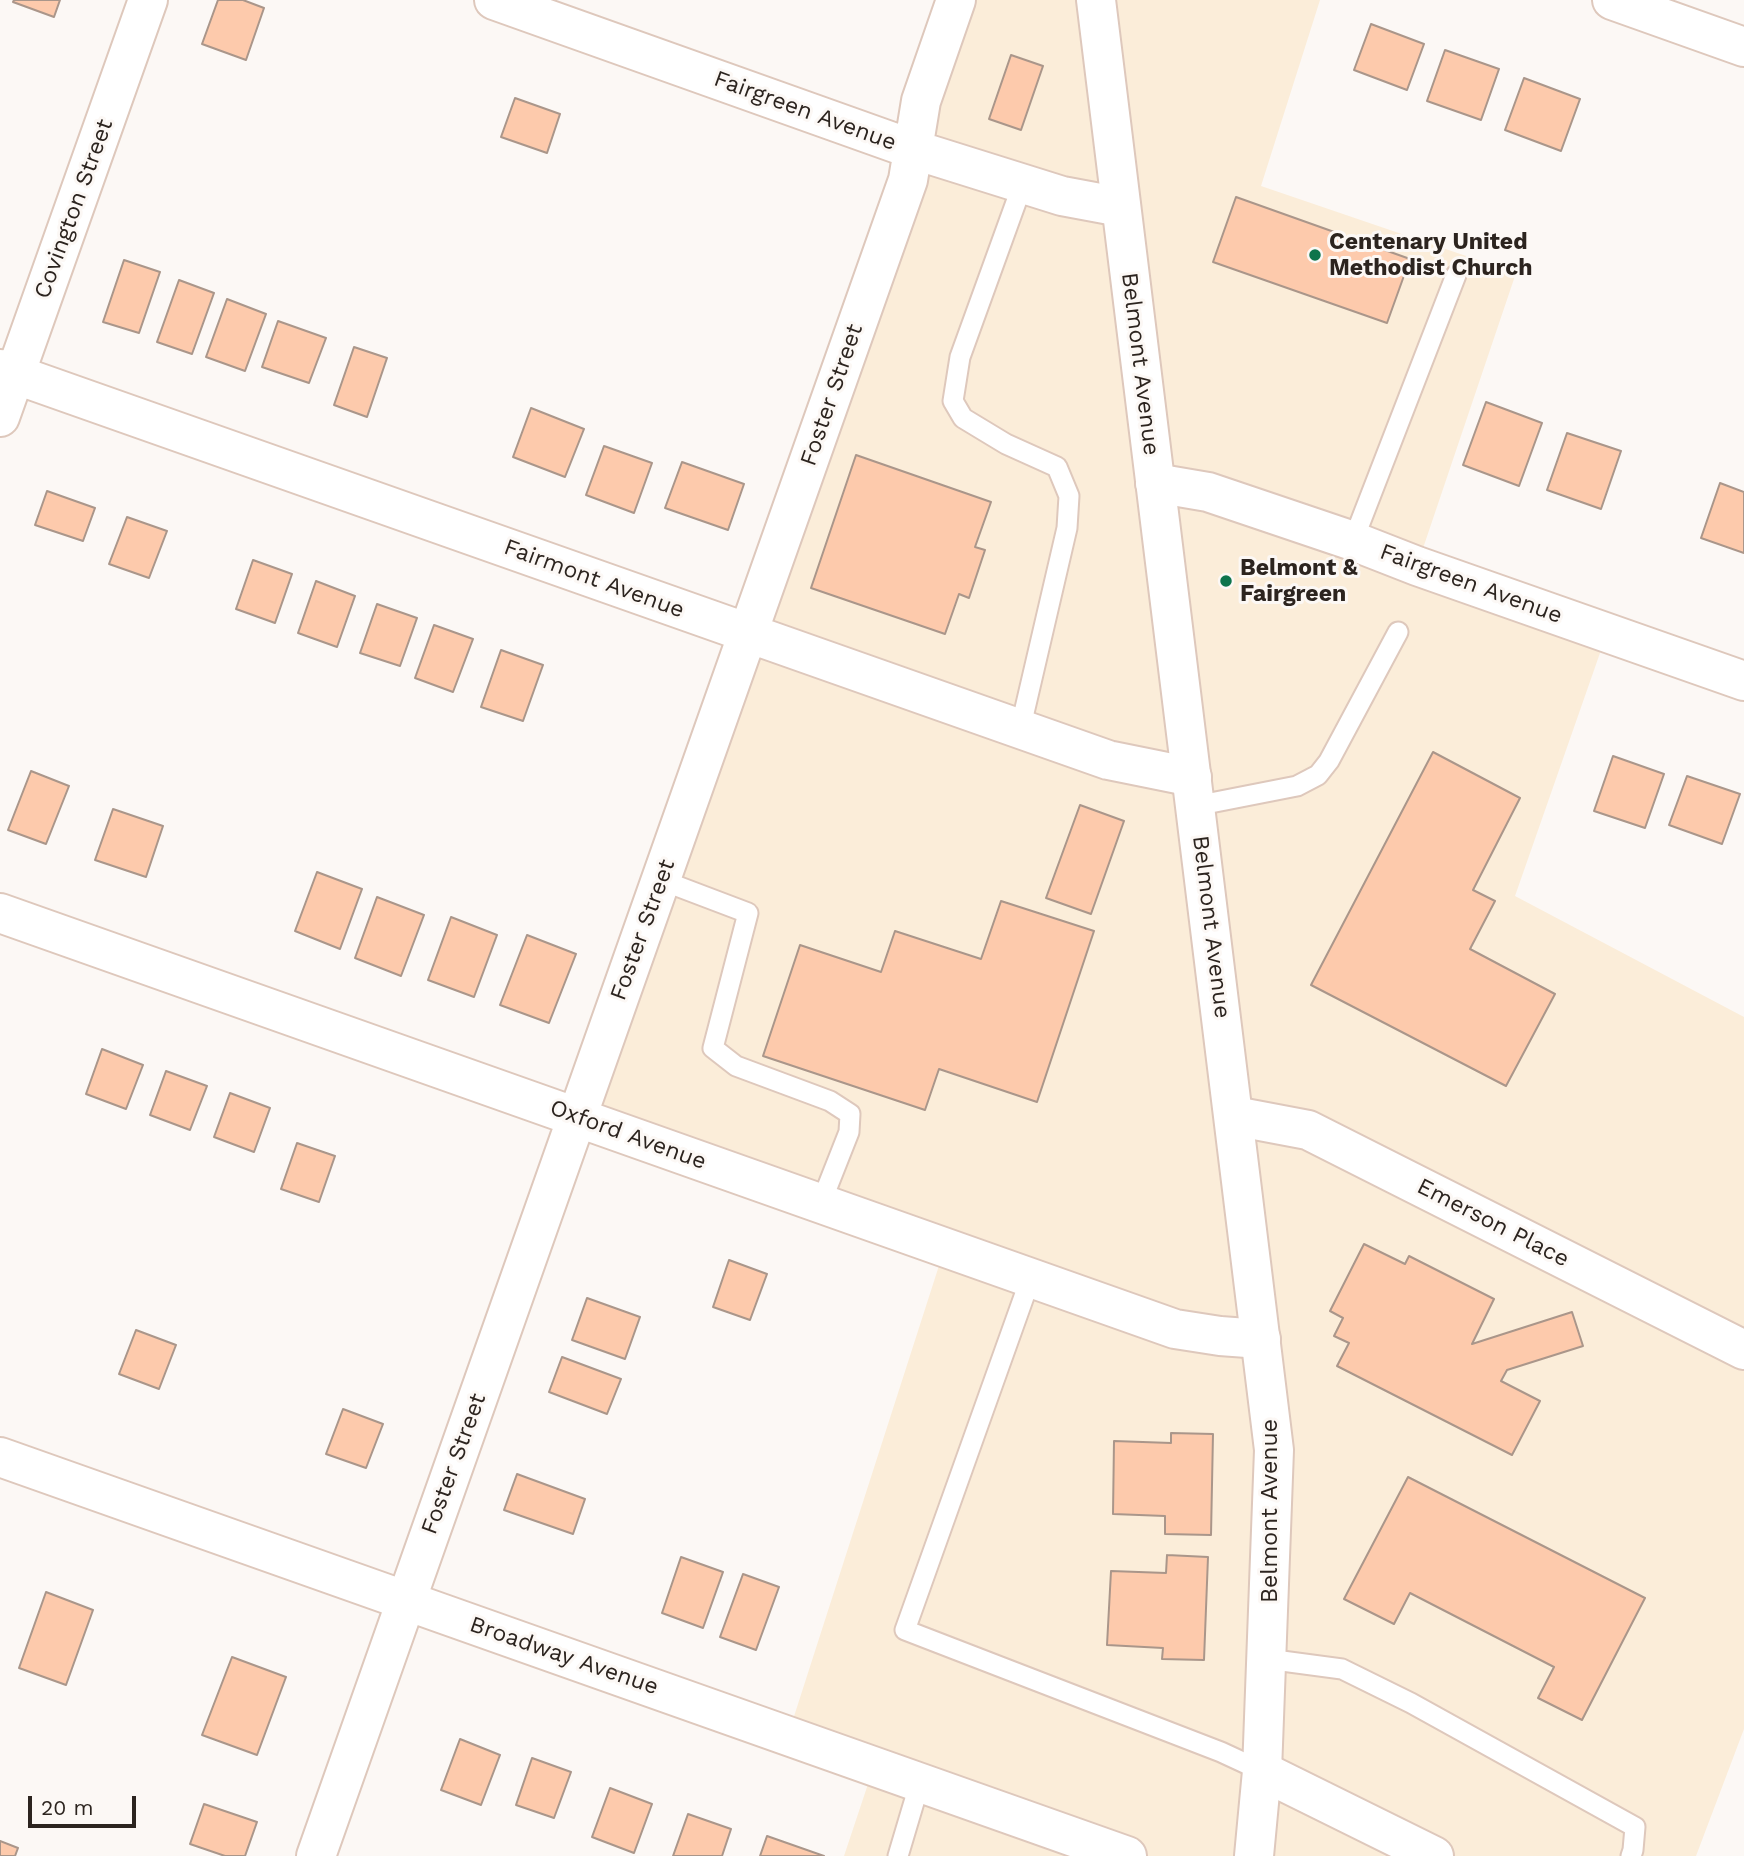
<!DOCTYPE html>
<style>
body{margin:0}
#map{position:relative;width:1744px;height:1856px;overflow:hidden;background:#fcf8f5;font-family:"Work Sans",sans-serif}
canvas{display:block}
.scale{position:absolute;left:28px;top:1796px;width:108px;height:32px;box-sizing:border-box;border:4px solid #2c241f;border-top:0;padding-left:9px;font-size:21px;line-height:24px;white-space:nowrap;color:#2c241f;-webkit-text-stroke:5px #fcf8f5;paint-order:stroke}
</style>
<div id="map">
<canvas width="1744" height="1856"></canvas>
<div class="scale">20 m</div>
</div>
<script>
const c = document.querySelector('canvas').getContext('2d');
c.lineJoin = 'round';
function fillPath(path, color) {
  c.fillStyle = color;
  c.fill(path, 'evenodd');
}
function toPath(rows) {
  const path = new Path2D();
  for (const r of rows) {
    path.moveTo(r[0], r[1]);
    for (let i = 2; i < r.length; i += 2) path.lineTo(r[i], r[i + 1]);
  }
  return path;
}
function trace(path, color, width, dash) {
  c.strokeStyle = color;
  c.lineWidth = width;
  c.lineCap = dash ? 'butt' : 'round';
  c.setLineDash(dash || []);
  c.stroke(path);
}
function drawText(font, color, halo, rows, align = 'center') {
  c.font = font + ' "Work Sans",sans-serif';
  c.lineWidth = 6;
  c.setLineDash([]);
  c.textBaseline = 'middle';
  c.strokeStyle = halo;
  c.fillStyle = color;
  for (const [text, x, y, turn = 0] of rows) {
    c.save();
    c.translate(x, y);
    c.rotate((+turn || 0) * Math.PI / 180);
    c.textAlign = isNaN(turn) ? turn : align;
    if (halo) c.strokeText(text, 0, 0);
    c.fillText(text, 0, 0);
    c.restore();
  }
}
fillPath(toPath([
 [956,0,1320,0,1261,186,1516,273,1417,566,1607,633,1515,896,1744,1017,1744,1729,1696,1856,844,1856,874,1766,788,1735,945,1247,577,1116]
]), '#fbedd9');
const building = toPath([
 [14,0,60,0,54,17,13,2,14,0],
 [218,0,243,0,264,8,246,60,202,44,218,0],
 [1371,24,1424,44,1407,90,1354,70,1371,24],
 [1445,50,1499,69,1481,120,1427,101,1445,50],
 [1011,55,1043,66,1021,130,989,119,1011,55],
 [1524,78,1580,99,1561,151,1505,130,1524,78],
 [515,98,560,114,547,153,501,137,515,98],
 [1236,197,1410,259,1387,323,1213,262,1236,197],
 [124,260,160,272,139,333,103,322,124,260],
 [179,280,214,293,192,354,157,342,179,280],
 [227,299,266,314,245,371,206,357,227,299],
 [278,321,326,338,309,383,262,367,278,321],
 [354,347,387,358,367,417,334,405,354,347],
 [1486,402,1542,423,1519,486,1463,465,1486,402],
 [531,408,584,429,565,477,513,457,531,408],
 [1567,433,1621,451,1601,509,1547,490,1567,433],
 [604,446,652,463,634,513,586,495,604,446],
 [856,455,991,502,975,547,985,550,969,598,959,594,945,634,811,588,856,455],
 [682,462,744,484,728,530,665,508,682,462],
 [1720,483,1744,492,1744,553,1701,538,1720,483],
 [47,491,95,508,83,541,35,525,47,491],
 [127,517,167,531,149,578,109,564,127,517],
 [253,560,292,574,275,623,236,609,253,560],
 [316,581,355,596,337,647,298,633,316,581],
 [377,604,417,618,400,666,360,653,377,604],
 [434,625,473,639,453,692,415,678,434,625],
 [501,650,543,665,523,721,481,707,501,650],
 [1433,752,1520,798,1473,890,1495,901,1470,949,1555,994,1506,1086,1311,985,1433,752],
 [1613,756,1664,774,1645,828,1594,811,1613,756],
 [31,771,69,786,46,844,8,830,31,771],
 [1687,776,1740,794,1722,844,1669,825,1687,776],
 [1080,805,1124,821,1091,914,1046,898,1080,805],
 [113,809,163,826,146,877,95,860,113,809],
 [317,872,362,889,340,949,295,931,317,872],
 [377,897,424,915,401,976,355,958,377,897],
 [1001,901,1094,931,1037,1102,939,1069,925,1110,763,1056,800,945,881,972,895,931,981,959,1001,901],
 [451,917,497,935,474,997,428,980,451,917],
 [527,935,576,954,549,1023,500,1005,527,935],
 [102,1049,143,1065,126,1109,86,1094,102,1049],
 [166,1071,207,1086,190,1130,150,1115,166,1071],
 [230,1093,270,1108,254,1152,214,1137,230,1093],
 [297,1143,335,1156,319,1202,281,1189,297,1143],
 [1364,1244,1405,1264,1409,1256,1494,1299,1472,1344,1572,1312,1583,1346,1507,1370,1501,1381,1540,1401,1512,1455,1337,1366,1349,1343,1334,1336,1343,1318,1330,1311,1364,1244],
 [729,1260,767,1274,750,1320,713,1307,729,1260],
 [587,1298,640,1317,625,1359,572,1340,587,1298],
 [136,1330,176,1345,159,1389,119,1374,136,1330],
 [562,1357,621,1379,607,1414,549,1392,562,1357],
 [343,1409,383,1424,366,1468,326,1454,343,1409],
 [1171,1433,1213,1434,1211,1535,1165,1534,1165,1516,1113,1514,1114,1441,1171,1443,1171,1433],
 [517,1474,585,1499,573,1534,504,1510,517,1474],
 [1408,1477,1645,1598,1582,1720,1538,1698,1554,1667,1410,1593,1394,1624,1344,1599,1408,1477],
 [1167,1555,1208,1557,1204,1660,1162,1659,1163,1648,1107,1645,1111,1571,1166,1573,1167,1555],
 [681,1557,723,1572,703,1628,662,1613,681,1557],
 [743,1574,779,1587,756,1650,720,1637,743,1574],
 [46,1592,93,1610,66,1685,19,1668,46,1592],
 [232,1657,286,1677,257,1755,202,1735,232,1657],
 [460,1739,500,1755,481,1805,441,1790,460,1739],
 [532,1758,571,1772,554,1818,516,1805,532,1758],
 [610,1788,652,1804,634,1853,592,1837,610,1788],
 [204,1804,257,1822,245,1856,225,1856,190,1844,204,1804],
 [688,1814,731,1829,722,1856,673,1856,688,1814],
 [767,1836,824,1856,760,1856,767,1836],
 [0,1841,18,1848,15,1856,0,1856,0,1841]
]);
fillPath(building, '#fdcaac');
trace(building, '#aa968a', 2);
const lane = toPath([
 [1353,541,1456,275],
 [1020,730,1067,528,1069,496,1057,467,1006,444,963,418,953,401,960,357,1023,183],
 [1195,806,1297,786,1318,775,1329,761,1398,632],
 [661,880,748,913,713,1048,736,1066,830,1101,850,1114,849,1132,821,1203],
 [1031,1277,905,1630,1221,1752,1262,1771],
 [1267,1659,1342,1669,1411,1703,1635,1827,1633,1850,1631,1856],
 [898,1856,920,1782]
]);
const street = toPath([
 [494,0,912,149,1062,196,1121,207],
 [1612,0,1744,47],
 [0,369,1108,760,1192,777],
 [0,417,148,0],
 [1155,483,1208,492,1353,541,1417,566,1744,681],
 [0,913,1175,1329,1220,1336,1261,1339],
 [1234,1116,1308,1130,1744,1350],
 [0,1457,1127,1856],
 [1262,1771,1434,1856],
 [316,1856,908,180,921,101,956,0]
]);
const secondary = toPath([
 [1096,0,1274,1450,1262,1771,1254,1856]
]);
trace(lane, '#dec8bc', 23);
trace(street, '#dec8bc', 42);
trace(secondary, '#dec8bc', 42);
trace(lane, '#fff', 19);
trace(street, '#fff', 38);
trace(secondary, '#fff', 38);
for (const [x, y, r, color] of [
 [1315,255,7,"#0e744c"],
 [1226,581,7,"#0e744c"]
]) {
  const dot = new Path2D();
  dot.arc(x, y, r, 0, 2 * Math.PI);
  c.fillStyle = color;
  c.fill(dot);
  trace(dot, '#fcf8f5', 2.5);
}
drawText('23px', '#2c241f', '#fcf8f5', [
 ["Fairgreen Avenue",805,111,20],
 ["Covington Street",74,209,-70],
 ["Belmont Avenue",1140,364,83],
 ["Foster Street",832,395,-71],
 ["Fairmont Avenue",594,579,20],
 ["Fairgreen Avenue",1471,584,20],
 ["Belmont Avenue",1211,927,83],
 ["Foster Street",643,930,-70],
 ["Oxford Avenue",628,1135,20],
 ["Emerson Place",1493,1223,27],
 ["Foster Street",454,1464,-70],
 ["Belmont Avenue",1270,1511,-90],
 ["Broadway Avenue",564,1656,19]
]);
drawText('bold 23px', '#2c241f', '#fcf8f5', [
 ["Centenary United",1329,242],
 ["Methodist Church",1329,268],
 ["Belmont &",1240,568],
 ["Fairgreen",1240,594]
], 'left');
</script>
